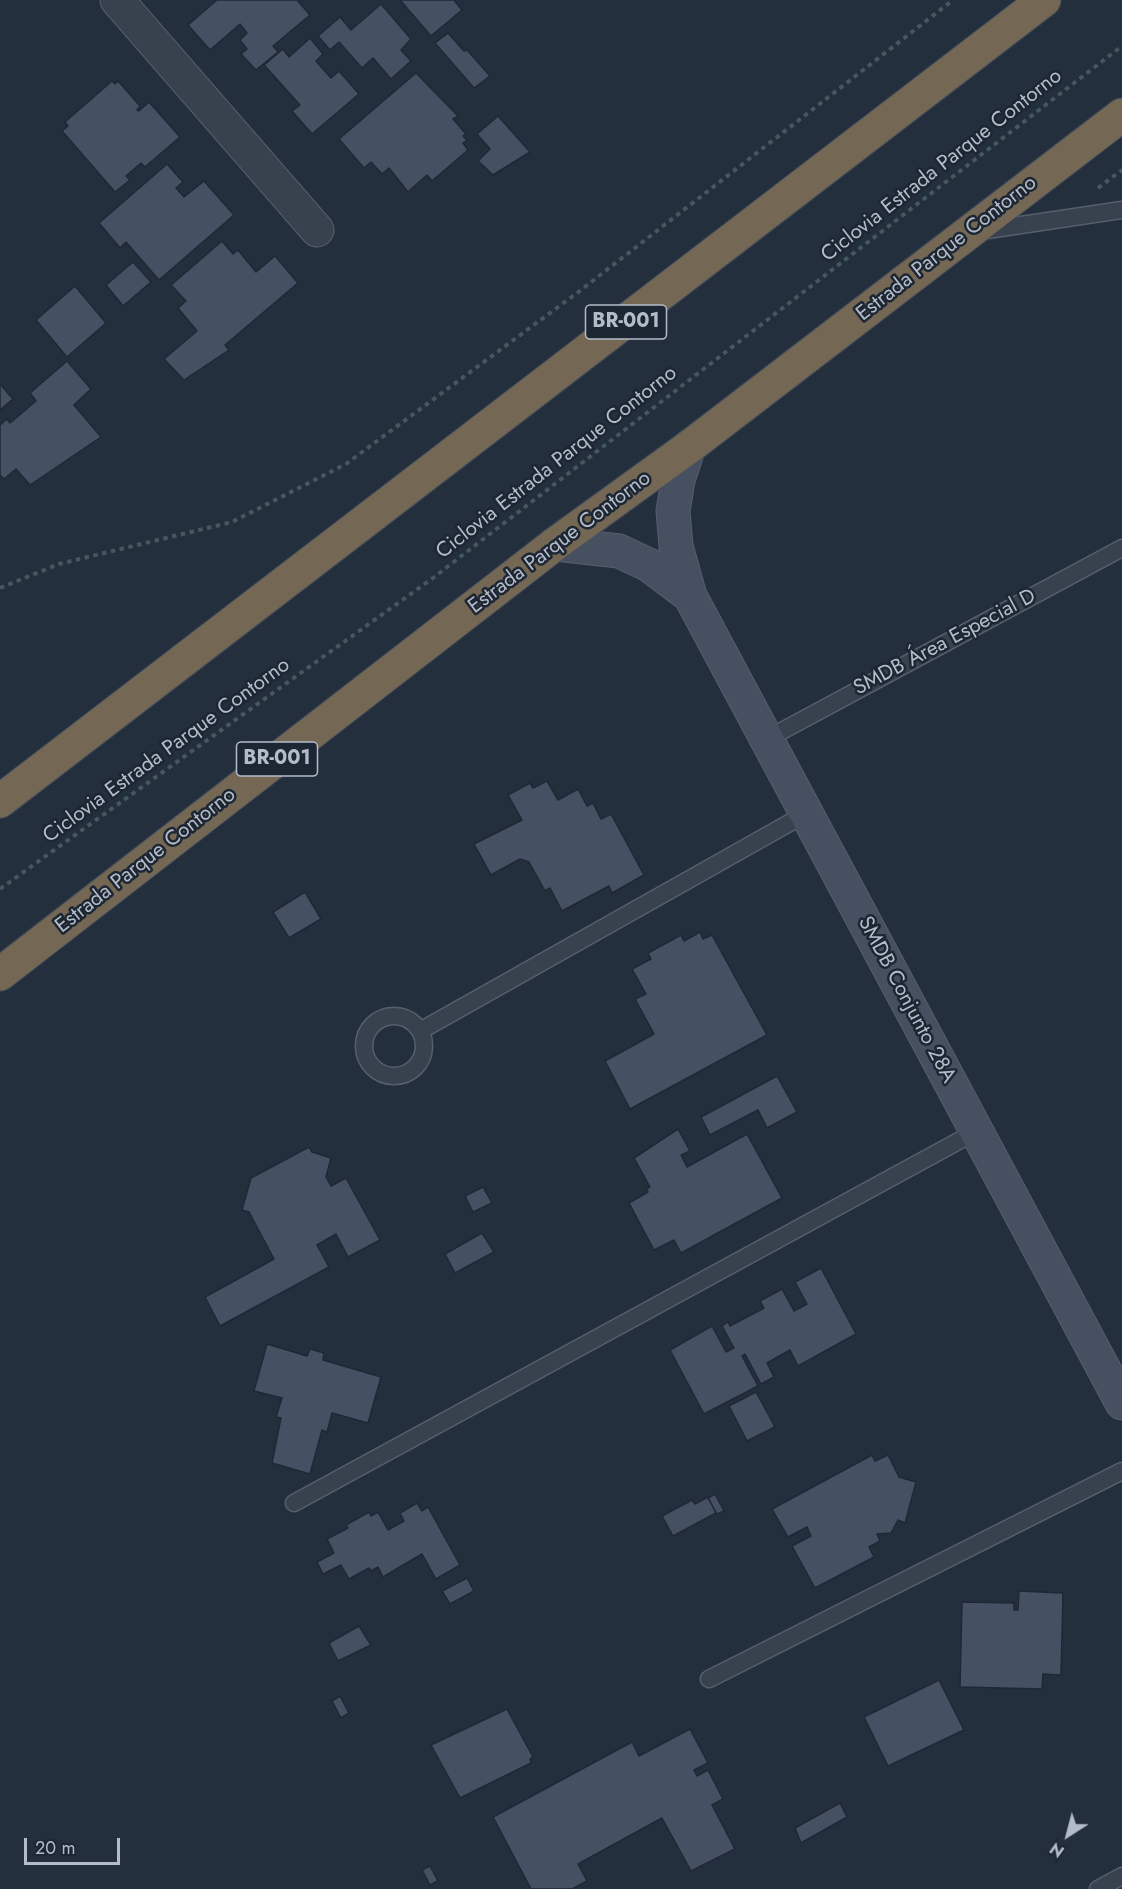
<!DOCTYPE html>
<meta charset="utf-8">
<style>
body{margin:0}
#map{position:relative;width:1122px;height:1889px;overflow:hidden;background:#242f3e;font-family:Jost,sans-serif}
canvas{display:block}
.north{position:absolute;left:1038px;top:1805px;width:60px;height:60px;-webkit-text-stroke:4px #1d2633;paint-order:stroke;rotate:216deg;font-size:16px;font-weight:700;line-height:24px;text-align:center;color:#b4bcc9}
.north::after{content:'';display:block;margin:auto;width:21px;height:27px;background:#b4bcc9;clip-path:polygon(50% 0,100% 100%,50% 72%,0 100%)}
.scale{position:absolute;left:24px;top:1838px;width:96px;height:27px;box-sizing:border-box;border:3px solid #b4bcc9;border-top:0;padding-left:8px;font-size:18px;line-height:21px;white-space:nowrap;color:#b4bcc9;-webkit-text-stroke:4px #1d2633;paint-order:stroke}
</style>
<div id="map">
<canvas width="1122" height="1889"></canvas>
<div class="north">N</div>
<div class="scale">20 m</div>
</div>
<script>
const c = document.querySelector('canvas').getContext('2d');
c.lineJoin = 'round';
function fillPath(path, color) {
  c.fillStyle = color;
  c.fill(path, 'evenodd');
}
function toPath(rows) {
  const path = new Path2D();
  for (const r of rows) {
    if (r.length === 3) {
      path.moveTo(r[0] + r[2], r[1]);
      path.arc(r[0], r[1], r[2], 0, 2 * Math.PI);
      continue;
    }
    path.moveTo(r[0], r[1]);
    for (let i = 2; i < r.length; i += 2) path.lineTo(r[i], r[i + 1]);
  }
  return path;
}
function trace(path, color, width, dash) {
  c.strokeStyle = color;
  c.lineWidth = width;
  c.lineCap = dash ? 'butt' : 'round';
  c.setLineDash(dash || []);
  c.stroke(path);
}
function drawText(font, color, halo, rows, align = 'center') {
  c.font = font + ' Jost,sans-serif';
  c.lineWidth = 5;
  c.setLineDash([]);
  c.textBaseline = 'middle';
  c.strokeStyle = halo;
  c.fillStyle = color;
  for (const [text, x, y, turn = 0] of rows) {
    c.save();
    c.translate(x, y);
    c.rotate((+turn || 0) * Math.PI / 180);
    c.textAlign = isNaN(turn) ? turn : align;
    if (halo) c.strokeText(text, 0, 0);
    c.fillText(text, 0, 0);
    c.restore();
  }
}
const building = toPath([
 [217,0,297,0,310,15,273,46,278,52,256,70,241,54,247,49,240,40,247,33,240,24,210,50,188,25,217,0],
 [400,0,454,0,462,10,431,36,400,0],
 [381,4,411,39,401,50,411,61,391,79,373,58,362,68,339,42,330,50,318,36,340,17,351,30,381,4],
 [448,33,464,51,467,50,490,76,474,88,435,43,448,33],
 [310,38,323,54,316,61,331,78,339,71,359,94,312,134,292,111,300,105,264,65,283,49,289,57,310,38],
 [416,73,458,116,453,119,466,134,463,136,467,140,463,143,468,150,432,181,427,175,408,192,389,168,382,174,371,162,364,168,339,139,416,73],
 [112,81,115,84,118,81,140,106,137,110,139,111,149,102,180,137,145,167,141,163,126,176,130,180,115,192,62,131,68,126,65,122,112,81],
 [498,116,530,152,493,175,478,161,490,149,477,134,498,116],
 [167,164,183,182,176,188,184,197,204,181,234,215,159,280,126,242,120,248,99,223,167,164],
 [222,241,233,254,238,250,256,272,275,256,298,283,225,345,229,350,184,380,164,359,197,331,178,308,186,301,171,285,222,241],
 [133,262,151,282,123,306,106,285,133,262],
 [75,286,106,323,67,357,36,320,75,286],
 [67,361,91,389,74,405,101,437,30,485,16,469,4,479,0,475,0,425,7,419,10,423,36,401,30,393,67,361],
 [0,384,13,399,0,410,0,384],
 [547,781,558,800,578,789,587,806,593,803,601,819,611,814,644,875,612,893,609,886,562,911,550,888,545,891,529,862,520,859,491,875,474,844,522,820,508,795,530,783,533,788,547,781],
 [305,892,321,919,289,938,273,912,305,892],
 [700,932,703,939,712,935,767,1035,630,1109,605,1061,654,1034,635,999,646,994,632,969,651,959,648,953,681,935,684,941,700,932],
 [777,1076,797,1112,767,1128,758,1110,710,1135,701,1117,777,1076],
 [678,1129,690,1151,681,1155,687,1167,747,1134,782,1198,681,1253,674,1240,654,1250,629,1203,648,1192,646,1189,650,1187,634,1158,678,1129],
 [309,1147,312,1152,331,1158,326,1177,331,1186,346,1178,380,1240,348,1257,336,1234,317,1245,329,1267,220,1326,205,1297,274,1259,249,1212,242,1210,251,1178,309,1147],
 [483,1187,492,1203,473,1212,465,1196,483,1187],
 [482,1233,494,1252,455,1273,445,1254,482,1233],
 [821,1268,856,1334,798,1366,790,1350,767,1363,774,1377,761,1384,745,1354,742,1356,758,1386,704,1414,670,1350,712,1326,726,1352,734,1348,722,1326,728,1322,730,1326,764,1308,760,1301,782,1289,794,1311,807,1304,795,1282,821,1268],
 [267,1344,307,1356,310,1349,324,1353,323,1360,381,1377,368,1423,332,1413,327,1432,322,1430,310,1474,272,1463,281,1418,276,1417,282,1398,254,1391,267,1344],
 [756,1392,775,1427,747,1441,729,1406,756,1392],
 [872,1455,875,1461,888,1455,899,1477,916,1482,905,1523,898,1520,891,1533,877,1534,880,1541,869,1547,874,1557,815,1588,792,1546,811,1536,807,1527,788,1537,772,1509,872,1455],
 [715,1494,724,1511,717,1514,708,1498,715,1494],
 [708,1497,716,1513,673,1536,662,1516,692,1500,695,1504,708,1497],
 [417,1503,422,1511,428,1507,460,1565,436,1579,422,1554,383,1577,378,1567,371,1571,369,1568,349,1579,341,1565,323,1574,317,1562,334,1553,327,1539,348,1528,346,1525,369,1512,371,1516,378,1512,388,1530,404,1521,400,1513,417,1503],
 [467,1578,474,1591,450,1604,442,1591,467,1578],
 [1019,1591,1063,1593,1061,1675,1043,1674,1042,1689,960,1687,962,1602,1014,1603,1014,1610,1018,1610,1019,1591],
 [359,1626,371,1645,338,1661,329,1643,359,1626],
 [939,1680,964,1730,888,1766,864,1717,939,1680],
 [340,1696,349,1713,341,1718,332,1701,340,1696],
 [507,1709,533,1757,530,1759,531,1763,460,1798,431,1745,507,1709],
 [690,1729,708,1763,694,1770,697,1776,708,1770,723,1799,712,1805,735,1849,691,1871,662,1818,578,1864,587,1881,572,1889,531,1889,493,1817,632,1742,639,1756,690,1729],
 [840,1803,847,1817,801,1843,795,1828,840,1803],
 [430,1866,438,1881,430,1885,422,1870,430,1866]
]);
fillPath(building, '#455162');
trace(building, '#1f2835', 1.5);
const lane = toPath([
 [981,231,1122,210],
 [767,739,1122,548],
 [394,1046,30],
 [420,1031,807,813],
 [294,1503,977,1131],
 [709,1679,1122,1471],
 [1098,1889,1122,1876]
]);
const street = toPath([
 [117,0,317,230]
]);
const secondary = toPath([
 [689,447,678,480,673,511,676,546,690,596,1122,1403],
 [555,544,619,551,649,565,690,596]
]);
const highway = toPath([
 [0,801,1044,0],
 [0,974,555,544,689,447,1122,115]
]);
trace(lane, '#565f6c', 19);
trace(street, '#565f6c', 35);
trace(secondary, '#565f6c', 35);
trace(highway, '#434c59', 35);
trace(toPath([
 [1098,188,1122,170],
 [0,588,59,564,232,522,346,464,581,290,953,0],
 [0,889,433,578,1122,46]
]), '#44595c', 4, [4.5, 4.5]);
trace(lane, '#38414e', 16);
trace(street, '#38414e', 33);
trace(secondary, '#465061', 33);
trace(highway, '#746855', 33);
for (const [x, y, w] of [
 [626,322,81],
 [277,759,81]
]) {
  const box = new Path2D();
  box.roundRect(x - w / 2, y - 17, w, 34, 4.5);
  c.fillStyle = '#1d2633';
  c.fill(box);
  trace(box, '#b4bcc9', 1.5);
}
drawText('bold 20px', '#b4bcc9', null, [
 ["BR-001",626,322],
 ["BR-001",277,759]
]);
drawText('21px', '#b4bcc9', '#1d2633', [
 ["Ciclovia Estrada Parque Contorno",942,166,-38],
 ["Estrada Parque Contorno",947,249,-38],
 ["Ciclovia Estrada Parque Contorno",557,463,-38],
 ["Estrada Parque Contorno",560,543,-37],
 ["SMDB Área Especial D",945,643,-28],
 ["Ciclovia Estrada Parque Contorno",167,751,-36],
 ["Estrada Parque Contorno",146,861,-38],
 ["SMDB Conjunto 28A",906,1000,62]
]);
</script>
